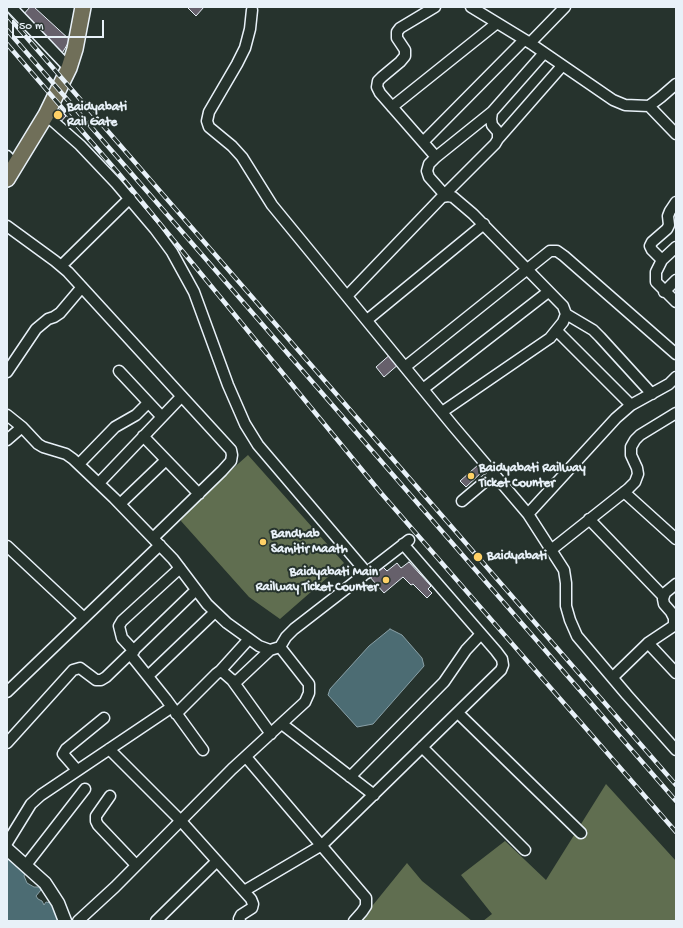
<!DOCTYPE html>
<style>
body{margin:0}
#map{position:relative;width:683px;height:928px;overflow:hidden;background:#26332d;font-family:"Gochi Hand",sans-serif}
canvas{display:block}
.frame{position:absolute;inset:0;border:8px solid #e8f1f8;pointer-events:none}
.scale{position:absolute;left:12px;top:20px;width:92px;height:18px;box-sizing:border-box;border:2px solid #e8f1f8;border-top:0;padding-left:5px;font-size:12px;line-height:14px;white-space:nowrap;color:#e8f1f8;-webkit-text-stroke:3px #26332d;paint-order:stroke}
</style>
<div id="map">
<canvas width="683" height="928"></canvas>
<div class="frame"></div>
<div class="scale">50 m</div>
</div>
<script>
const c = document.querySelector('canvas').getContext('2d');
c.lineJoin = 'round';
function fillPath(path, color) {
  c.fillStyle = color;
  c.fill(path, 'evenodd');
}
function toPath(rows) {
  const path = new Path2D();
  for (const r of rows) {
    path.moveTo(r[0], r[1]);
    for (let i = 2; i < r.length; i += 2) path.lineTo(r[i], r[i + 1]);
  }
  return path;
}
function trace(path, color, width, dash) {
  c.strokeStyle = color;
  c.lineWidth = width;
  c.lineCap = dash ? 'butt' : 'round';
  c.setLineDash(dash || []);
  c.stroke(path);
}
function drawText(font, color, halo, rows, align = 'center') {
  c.font = font + ' "Gochi Hand",sans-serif';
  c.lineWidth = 4;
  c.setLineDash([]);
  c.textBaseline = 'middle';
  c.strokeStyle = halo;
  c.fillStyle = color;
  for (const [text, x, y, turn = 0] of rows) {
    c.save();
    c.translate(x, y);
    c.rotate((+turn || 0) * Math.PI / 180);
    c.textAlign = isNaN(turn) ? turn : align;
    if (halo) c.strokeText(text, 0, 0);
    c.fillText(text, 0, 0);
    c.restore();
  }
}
fillPath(toPath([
 [248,455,344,563,280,619,249,597,181,521,183,513],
 [606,784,676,861,676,921,483,921,492,914,461,875,505,841,546,880],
 [407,863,422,881,472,921,360,921]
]), '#606e50');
const water = toPath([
 [390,629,402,635,422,658,424,666,373,724,357,727,328,695,330,689,369,646,390,629],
 [7,854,26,871,24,876,27,883,34,887,39,887,41,890,36,896,38,899,42,901,44,905,46,902,51,903,61,921,7,921,7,854]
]);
fillPath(water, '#4c6c73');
trace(water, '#8aa1a8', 1);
const building = toPath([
 [30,7,34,7,70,40,61,55,22,16,30,7],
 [187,7,204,7,196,16,187,7],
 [54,104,66,116,59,124,50,108,54,104],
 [392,353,400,363,384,377,376,367,392,353],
 [478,465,483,471,466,487,460,481,478,465],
 [409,562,431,586,428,589,432,593,427,598,413,584,411,585,403,577,384,593,369,576,382,566,387,571,397,563,401,568,409,562]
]);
fillPath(building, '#66606b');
trace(building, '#e8f1f8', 1);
const minor = toPath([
 [11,7,69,68],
 [435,7,400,28,397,32,397,38,405,50,405,56,400,62,382,77,378,81,377,87,380,93,436,157],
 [471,7,530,43,613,100,625,105,649,106,661,97,676,84],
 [252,10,250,29,245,48,237,64,209,112,207,121,209,127,232,146,242,157,272,205,454,427,528,514,564,570,566,583,566,606,570,620,577,636,627,695,676,750],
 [530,43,565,7],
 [649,106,676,134],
 [392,107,497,23],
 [46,115,80,145,116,183,155,229,172,252,194,292,228,385,245,424,258,445,367,573],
 [498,139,562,66],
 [423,142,524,40],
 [7,156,16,166],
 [445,195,429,177,427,171,429,164,436,157,492,112],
 [442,197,495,144,498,139,498,132,492,125,491,119,492,112,544,53],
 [7,226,55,261,68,272,231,450,232,455,231,461,222,471,153,538],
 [676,247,662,260,656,272,656,282,676,302],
 [662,260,652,250,650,246,652,242,667,229,669,225,668,216,670,211,676,202],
 [61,266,130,198],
 [664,292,676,280],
 [347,296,442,197,448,196,453,197,473,214,563,306,566,314,563,322,550,338,442,412],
 [566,314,593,330,600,337,652,394],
 [367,320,484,224],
 [557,331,631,405],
 [405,367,550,251,557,251,564,256,676,354],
 [119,371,162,417],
 [7,372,36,329,48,319,54,317,60,313,82,287],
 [423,389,548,292],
 [7,415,22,427,38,444,43,447,66,454,73,459,114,498,173,559,207,604,227,623,259,646,270,650,280,647],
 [143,436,199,494],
 [7,440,22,427],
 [79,464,115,427,136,415,148,403],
 [99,483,181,397],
 [624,492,676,539],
 [462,501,494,474],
 [120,504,166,460],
 [528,514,616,418,631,405,669,384,676,377],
 [589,519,663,596],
 [7,546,84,618],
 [551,550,628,489,635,482,638,474,637,468,631,455,631,447,635,440,640,435,676,413],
 [648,643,676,673],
 [134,651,122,638,119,626,122,621,180,568],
 [130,654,166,699,203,750],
 [220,671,249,639],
 [148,676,215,612],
 [613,677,648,643,672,627,674,624,674,618,671,612,664,604,663,599,665,593,676,584],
 [232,680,271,734],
 [7,692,160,545],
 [458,713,581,833],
 [176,714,216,674,220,671,224,673,232,680,237,681,270,650],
 [282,724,374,795],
 [7,743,73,670,80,668,96,680,101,680,106,677,196,590],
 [422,747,525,850],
 [109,749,181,821,251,899,253,904,252,908,241,915,239,919,240,921],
 [246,757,366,898,366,906,362,912,354,921],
 [77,770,63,754,66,749,104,718],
 [350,777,444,682,466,650,481,634],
 [110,796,96,816,96,821,98,825,136,865],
 [7,843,31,804,41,795,172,707],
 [26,865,85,789],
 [244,891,322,845,501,670,503,665,502,659,496,651,403,544],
 [78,921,115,887,232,769,305,702,309,693,309,684,280,647,286,637,294,629,409,540],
 [156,921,217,861]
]);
const tertiary = toPath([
 [7,849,45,883,58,903,65,921]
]);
const primary = toPath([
 [7,179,46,115,69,68,75,49,83,7]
]);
trace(minor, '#e8f1f8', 13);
trace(tertiary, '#e8f1f8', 15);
trace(primary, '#e8f1f8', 18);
trace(minor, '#26332d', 10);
trace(tertiary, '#26332d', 12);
trace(primary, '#706f59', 15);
const rail = toPath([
 [7,15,676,785],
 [7,30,676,801],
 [7,44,120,175,381,493,676,832]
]);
trace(rail, '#e8f1f8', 4.5);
trace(rail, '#26332d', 3, [9]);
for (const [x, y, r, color] of [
 [58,115,5,"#ffd166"],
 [471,476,4,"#ffd166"],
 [263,542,4,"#ffd166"],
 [478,557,5,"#ffd166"],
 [386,580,4,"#ffd166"]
]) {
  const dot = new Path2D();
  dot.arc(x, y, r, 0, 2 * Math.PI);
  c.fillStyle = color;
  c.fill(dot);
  trace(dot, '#26332d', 1.5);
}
drawText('bold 13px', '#e8f1f8', '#26332d', [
 ["Baidyabati",67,108],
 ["Rail Gate",67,123],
 ["Baidyabati Railway",479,469],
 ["Ticket Counter",479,484],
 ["Bandhab",271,535],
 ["Samitir Maath",271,550],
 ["Baidyabati",487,557],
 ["Baidyabati Main",378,573,"right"],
 ["Railway Ticket Counter",378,588,"right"]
], 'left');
</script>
